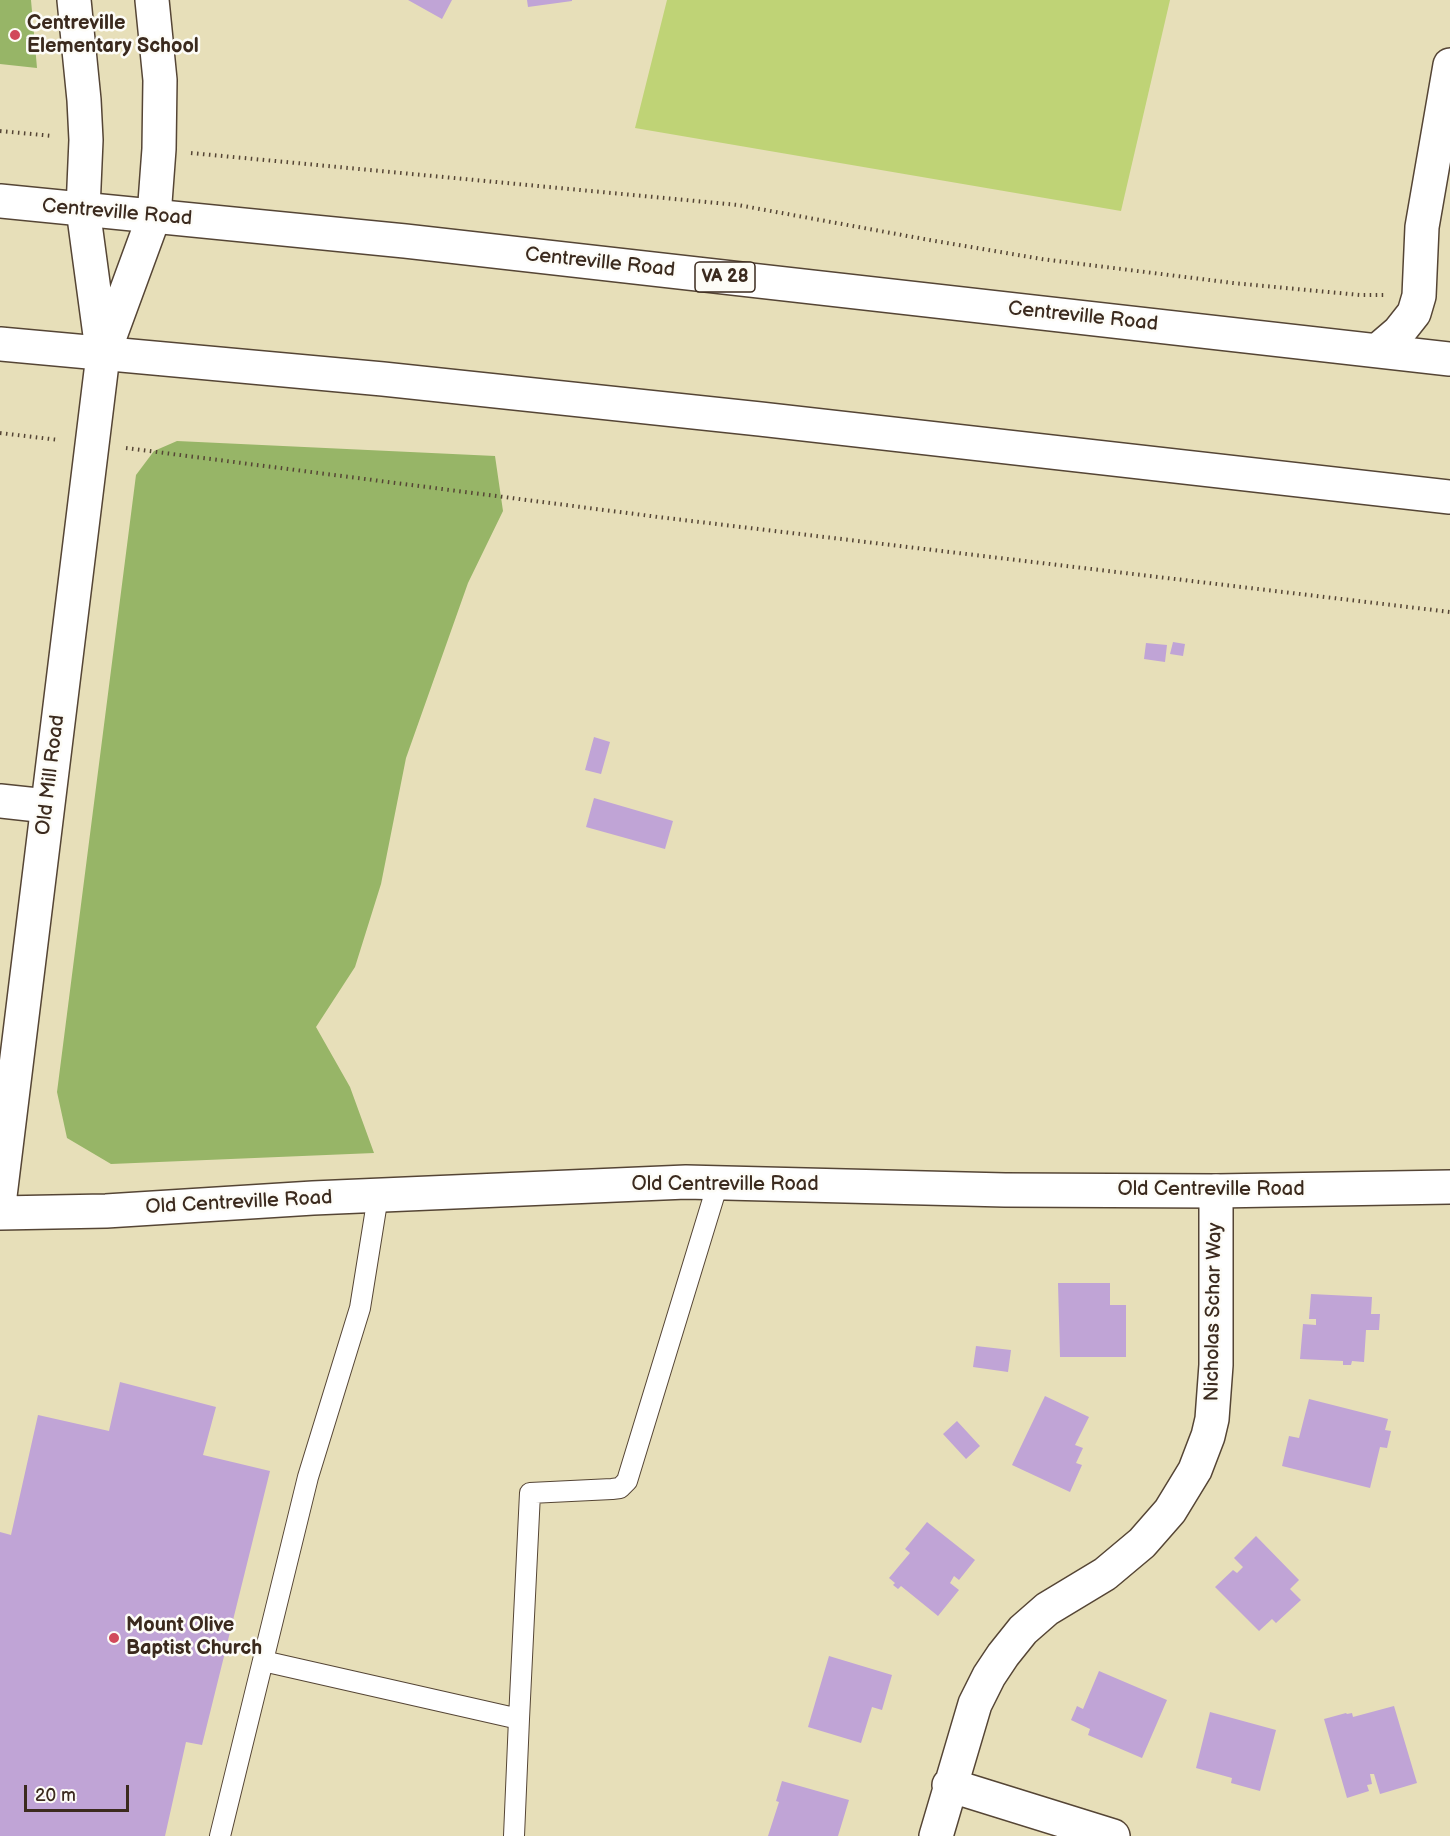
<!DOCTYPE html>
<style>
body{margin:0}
#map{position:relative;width:1450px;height:1836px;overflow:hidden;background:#e7dfb9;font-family:"Balsamiq Sans",sans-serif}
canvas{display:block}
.scale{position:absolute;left:24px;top:1785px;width:105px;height:27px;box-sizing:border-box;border:3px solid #3b2a1e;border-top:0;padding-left:8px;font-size:18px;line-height:21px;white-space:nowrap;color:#3b2a1e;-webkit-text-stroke:4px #fdfcf7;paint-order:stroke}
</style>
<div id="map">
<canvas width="1450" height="1836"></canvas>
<div class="scale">20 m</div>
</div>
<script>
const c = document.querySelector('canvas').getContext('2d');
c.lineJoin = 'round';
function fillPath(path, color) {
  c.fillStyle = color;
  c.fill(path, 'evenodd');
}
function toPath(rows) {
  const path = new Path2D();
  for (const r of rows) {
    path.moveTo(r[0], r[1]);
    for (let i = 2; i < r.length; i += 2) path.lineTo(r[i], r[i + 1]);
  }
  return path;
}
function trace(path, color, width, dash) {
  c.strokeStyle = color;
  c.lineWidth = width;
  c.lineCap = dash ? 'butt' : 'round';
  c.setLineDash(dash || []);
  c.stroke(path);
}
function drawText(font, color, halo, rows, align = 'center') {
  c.font = font + ' "Balsamiq Sans",sans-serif';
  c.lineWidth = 5;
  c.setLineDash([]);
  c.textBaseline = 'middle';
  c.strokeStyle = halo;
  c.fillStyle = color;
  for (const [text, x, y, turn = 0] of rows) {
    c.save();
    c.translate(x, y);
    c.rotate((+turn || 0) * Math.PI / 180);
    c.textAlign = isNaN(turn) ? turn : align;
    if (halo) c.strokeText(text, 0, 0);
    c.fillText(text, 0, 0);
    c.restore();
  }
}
fillPath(toPath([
 [667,0,1170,0,1121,211,635,128]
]), '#bfd376');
fillPath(toPath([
 [0,0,31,0,37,68,0,64],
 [177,441,495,456,503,511,468,583,406,758,381,884,355,967,316,1027,350,1087,374,1153,111,1164,67,1138,57,1092,136,475,154,451]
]), '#97b567');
fillPath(toPath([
 [408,0,452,0,442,19],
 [527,0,572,0,572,1,528,7],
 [1173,642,1185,644,1183,656,1170,654],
 [1146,643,1167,645,1165,662,1144,659],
 [594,737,610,742,601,774,585,770],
 [594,798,673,821,665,849,586,827],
 [1058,1283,1110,1283,1110,1305,1126,1305,1126,1357,1060,1357],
 [1311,1294,1372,1297,1371,1314,1380,1314,1379,1330,1366,1330,1364,1362,1352,1361,1351,1365,1343,1365,1343,1361,1300,1359,1303,1324,1316,1325,1316,1319,1309,1319],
 [976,1346,1011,1350,1008,1372,973,1367],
 [120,1382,216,1407,203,1455,270,1471,202,1745,186,1742,165,1836,0,1836,0,1532,11,1535,38,1415,109,1431],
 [1045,1396,1089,1417,1075,1445,1083,1448,1076,1463,1082,1465,1070,1492,1012,1465],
 [1309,1399,1388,1419,1385,1430,1391,1431,1387,1448,1380,1447,1370,1488,1282,1466,1289,1436,1299,1438],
 [957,1421,980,1446,966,1459,943,1434],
 [927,1522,975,1560,959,1580,954,1576,950,1583,959,1590,938,1616,901,1586,898,1589,893,1585,895,1583,889,1578,910,1553,905,1549],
 [1256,1536,1299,1580,1290,1589,1301,1600,1276,1623,1272,1619,1259,1631,1215,1587,1233,1570,1237,1573,1243,1567,1234,1558],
 [829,1656,892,1675,882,1710,872,1707,861,1743,808,1727],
 [1099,1671,1167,1700,1142,1758,1088,1735,1090,1729,1071,1720,1077,1706,1083,1709],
 [1394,1706,1417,1783,1380,1794,1374,1774,1370,1774,1372,1784,1367,1785,1369,1791,1347,1798,1324,1719,1346,1713,1347,1714,1352,1713,1353,1717],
 [1210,1712,1276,1730,1260,1791,1231,1783,1232,1778,1196,1768],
 [782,1781,849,1800,838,1836,768,1836,779,1802,776,1801]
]), '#c0a4d6');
const lane = toPath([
 [263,1661,519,1719,514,1836],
 [519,1719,530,1493,612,1489,620,1488,627,1481,718,1183],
 [220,1836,308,1477,360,1308,378,1196]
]);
const street = toPath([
 [1378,350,1399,332,1414,313,1419,296,1422,227,1450,65],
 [0,801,47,806],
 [949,1785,1113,1836],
 [936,1836,975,1704,989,1676,1003,1655,1023,1630,1047,1609,1105,1574,1142,1543,1170,1511,1195,1470,1208,1436,1212,1419,1216,1365,1216,1191]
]);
const secondary = toPath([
 [74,0,84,100,86,140,83,209,102,350],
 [0,1196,103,355,154,216,159,149,160,80,152,0],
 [0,1213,106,1211,313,1198,686,1182,1005,1190,1216,1191,1450,1187]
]);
const highway = toPath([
 [0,201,405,241,1450,359],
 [0,344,383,379,760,419,1450,497]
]);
trace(lane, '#554535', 22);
trace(street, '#554535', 36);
trace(secondary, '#554535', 36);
trace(highway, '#554535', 36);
trace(toPath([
 [0,131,53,136],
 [191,153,738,205,924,239,1042,259,1233,283,1360,295,1384,295],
 [0,433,59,440],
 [126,448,658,517,1450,612]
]), '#554535', 4, [1.5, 4.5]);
trace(lane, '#fff', 20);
trace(street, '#fff', 33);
trace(secondary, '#fff', 33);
trace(highway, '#fff', 33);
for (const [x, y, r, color] of [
 [15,35,6,"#d1495b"],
 [114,1638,6,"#d1495b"]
]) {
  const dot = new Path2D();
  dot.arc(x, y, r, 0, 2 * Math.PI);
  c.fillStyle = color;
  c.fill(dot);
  trace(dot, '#fdfcf7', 2);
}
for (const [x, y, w] of [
 [725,277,60]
]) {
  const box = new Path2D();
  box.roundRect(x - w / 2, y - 15, w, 30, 4.5);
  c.fillStyle = '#fdfcf7';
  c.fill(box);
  trace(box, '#3b2a1e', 1.5);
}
drawText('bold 18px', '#3b2a1e', null, [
 ["VA 28",725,277]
]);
drawText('bold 20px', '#3b2a1e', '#fdfcf7', [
 ["Centreville",27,24],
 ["Elementary School",27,47],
 ["Mount Olive",126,1626],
 ["Baptist Church",126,1649]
], 'left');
drawText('20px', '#3b2a1e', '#fdfcf7', [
 ["Centreville Road",117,213,5],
 ["Centreville Road",600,263,6],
 ["Centreville Road",1083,317,6],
 ["Old Mill Road",51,775,-83],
 ["Old Centreville Road",725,1185],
 ["Old Centreville Road",1211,1190],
 ["Old Centreville Road",239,1203,-3],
 ["Nicholas Schar Way",1214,1312,-89]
]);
</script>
